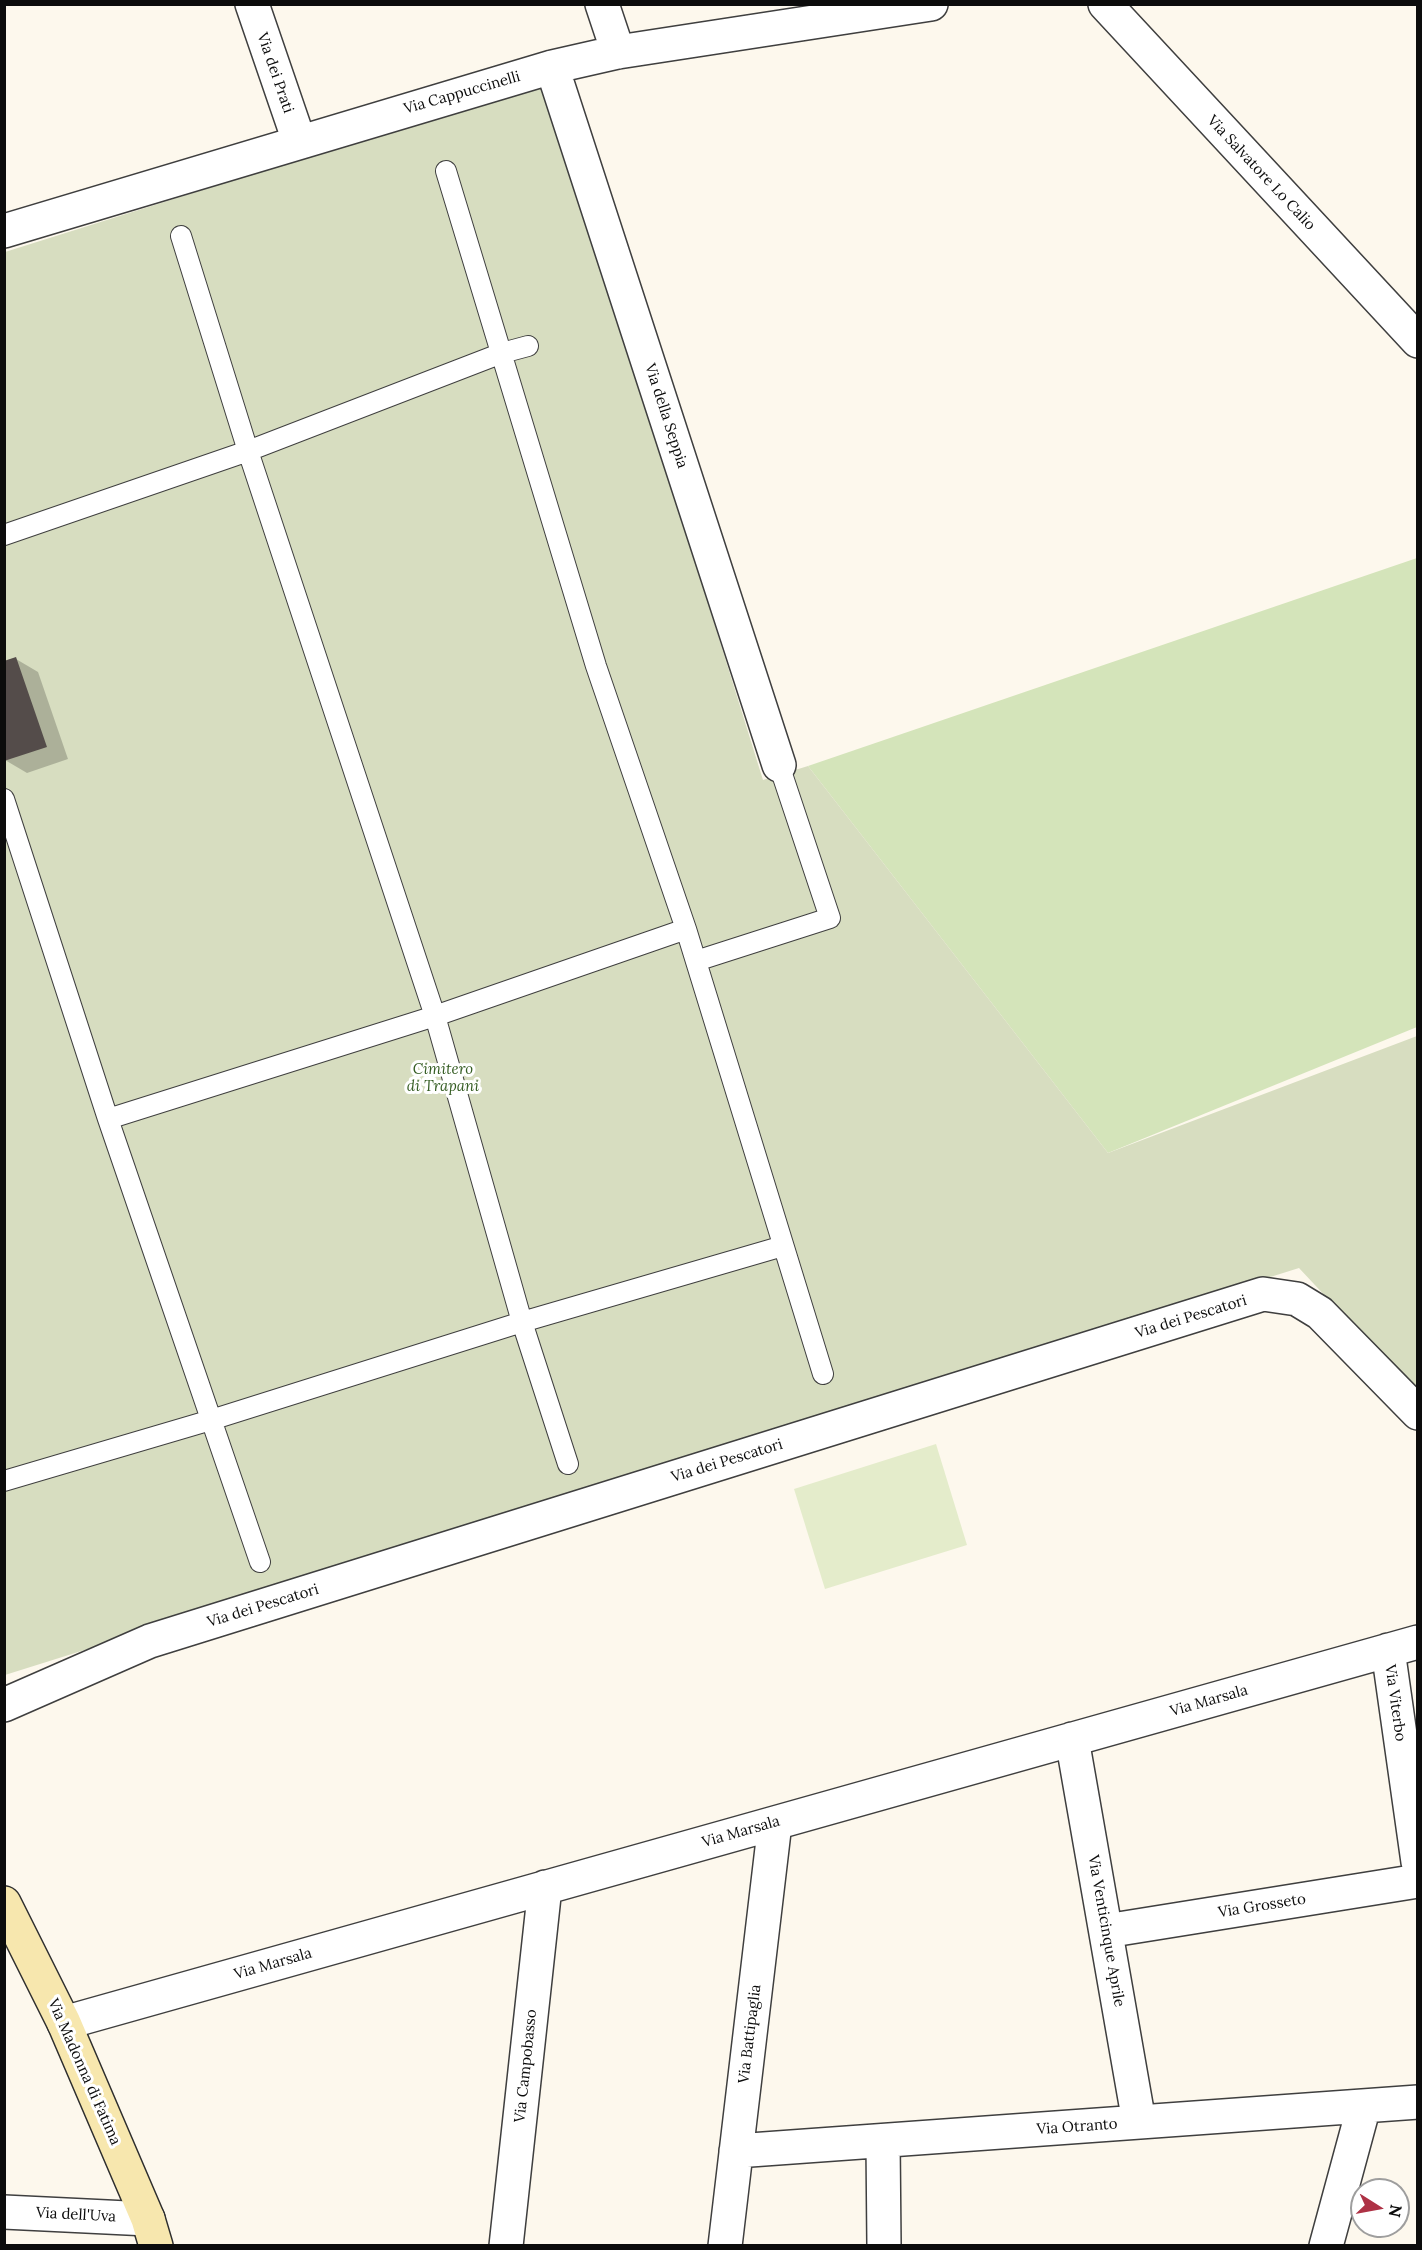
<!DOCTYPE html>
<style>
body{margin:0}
#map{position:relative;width:1422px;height:2250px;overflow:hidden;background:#fdf8ed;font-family:Lora,serif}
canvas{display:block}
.frame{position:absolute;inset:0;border:6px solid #0c0c0c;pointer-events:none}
.north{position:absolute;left:1350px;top:2178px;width:60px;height:60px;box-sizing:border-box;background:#fff;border:2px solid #9e9e9e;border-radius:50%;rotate:101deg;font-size:16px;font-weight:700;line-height:24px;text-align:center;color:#0c0c0c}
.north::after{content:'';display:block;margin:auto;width:21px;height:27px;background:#ae3245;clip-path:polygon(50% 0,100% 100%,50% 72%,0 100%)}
</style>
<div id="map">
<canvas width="1422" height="2250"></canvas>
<div class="frame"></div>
<div class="north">N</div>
</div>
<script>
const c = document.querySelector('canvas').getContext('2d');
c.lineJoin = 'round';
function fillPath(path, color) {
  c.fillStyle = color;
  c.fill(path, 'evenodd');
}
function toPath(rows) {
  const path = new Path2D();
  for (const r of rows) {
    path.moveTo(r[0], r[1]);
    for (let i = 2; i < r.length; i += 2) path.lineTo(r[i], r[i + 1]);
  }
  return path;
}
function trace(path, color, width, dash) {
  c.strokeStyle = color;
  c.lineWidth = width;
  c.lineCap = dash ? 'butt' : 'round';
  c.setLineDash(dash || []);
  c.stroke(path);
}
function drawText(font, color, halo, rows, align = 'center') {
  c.font = font + ' Lora,serif';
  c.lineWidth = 6;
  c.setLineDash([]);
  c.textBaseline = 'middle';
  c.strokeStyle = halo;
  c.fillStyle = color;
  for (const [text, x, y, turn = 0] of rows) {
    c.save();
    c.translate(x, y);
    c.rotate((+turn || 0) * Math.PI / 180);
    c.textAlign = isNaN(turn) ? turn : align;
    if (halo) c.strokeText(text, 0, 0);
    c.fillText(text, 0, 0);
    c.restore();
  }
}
fillPath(toPath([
 [1417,558,1417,1027,1108,1153,808,766]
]), '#d4e4ba');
fillPath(toPath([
 [546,82,763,780,808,766,1108,1153,1417,1036,1417,1394,1299,1268,5,1675,5,252]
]), '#d7ddc0');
fillPath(toPath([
 [936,1444,967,1545,825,1589,794,1489]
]), '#e4eccb');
fillPath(toPath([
 [16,659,38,672,68,759,27,773,5,760]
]), '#0003');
fillPath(toPath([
 [16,657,47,747,4,761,4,661]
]), '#544c4a');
const lane = toPath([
 [446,171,596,666,686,929,823,1374],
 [181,236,248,451,435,1016,522,1322,568,1464],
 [4,535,248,451,502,353,528,346],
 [4,799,108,1119,260,1562],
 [696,961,830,918,779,765],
 [108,1119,435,1016,686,929],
 [4,1481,211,1420,522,1322,783,1246]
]);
const street = toPath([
 [252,4,299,141],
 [602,4,618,52],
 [1105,4,1418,341],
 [552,67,779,765],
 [4,231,552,67,618,52,931,4],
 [1388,1650,1418,1862],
 [4,1705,150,1641,1263,1294,1297,1299,1320,1313,1418,1413],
 [1072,1739,1139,2122],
 [1106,1931,1418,1881],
 [64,2023,1418,1642],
 [883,2141,884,2246],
 [736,2151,1418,2102],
 [4,2212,148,2219],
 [506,2246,545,1887],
 [725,2246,775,1823],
 [1326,2246,1364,2106]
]);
const secondary = toPath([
 [4,1903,64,2023,148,2219,156,2246]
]);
trace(lane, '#3f3f3f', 22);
trace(street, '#3f3f3f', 36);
trace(secondary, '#2e2e2e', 36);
trace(lane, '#fff', 20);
trace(street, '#fff', 33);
trace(secondary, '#f7e7ae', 33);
drawText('15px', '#0c0c0c', '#fff', [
 ["Via dei Prati",275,73,71],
 ["Via Cappuccinelli",462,93,-16],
 ["Via Salvatore Lo Calio",1261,173,47],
 ["Via della Seppia",666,416,72],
 ["Via dei Pescatori",1191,1317,-17],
 ["Via dei Pescatori",727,1461,-17],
 ["Via dei Pescatori",263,1606,-17],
 ["Via Marsala",1209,1701,-16],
 ["Via Viterbo",1395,1703,82],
 ["Via Marsala",741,1832,-16],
 ["Via Grosseto",1262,1906,-9],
 ["Via Venticinque Aprile",1106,1931,80],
 ["Via Marsala",273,1964,-16],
 ["Via Battipaglia",750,2034,-83],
 ["Via Campobasso",526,2066,-84],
 ["Via Madonna di Fatima",84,2072,66],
 ["Via Otranto",1077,2127,-4],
 ["Via dell'Uva",76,2215,3]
]);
drawText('italic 15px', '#355d23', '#fff', [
 ["Cimitero",443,1070],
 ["di Trapani",443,1087]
]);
</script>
